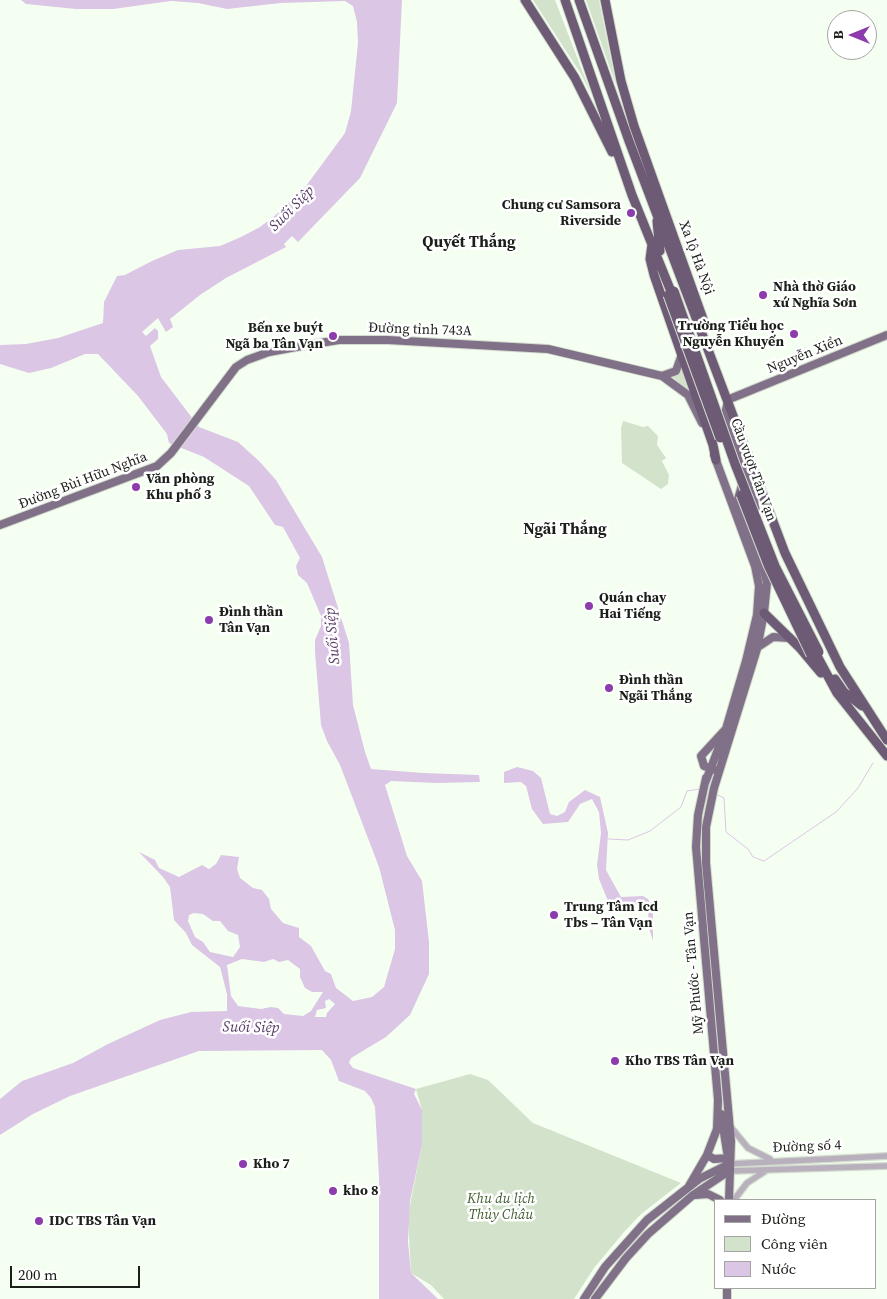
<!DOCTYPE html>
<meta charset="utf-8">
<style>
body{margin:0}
#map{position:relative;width:887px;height:1299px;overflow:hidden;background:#f5fff1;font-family:"Source Serif 4",serif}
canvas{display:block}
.legend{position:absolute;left:714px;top:1199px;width:162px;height:90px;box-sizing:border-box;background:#fff;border:1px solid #a4a5a3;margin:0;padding:6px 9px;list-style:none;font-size:15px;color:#1b1f19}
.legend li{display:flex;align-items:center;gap:10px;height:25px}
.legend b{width:25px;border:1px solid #a4a5a3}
.north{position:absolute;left:827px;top:10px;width:50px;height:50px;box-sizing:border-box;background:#fff;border:1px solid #a4a5a3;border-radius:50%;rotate:270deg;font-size:14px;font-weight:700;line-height:20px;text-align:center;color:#1b1f19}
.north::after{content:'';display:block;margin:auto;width:18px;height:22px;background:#8c3cac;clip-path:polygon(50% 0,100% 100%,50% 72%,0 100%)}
.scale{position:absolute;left:10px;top:1266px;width:130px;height:22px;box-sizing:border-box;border:2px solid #1b1f19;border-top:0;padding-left:6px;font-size:15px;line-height:18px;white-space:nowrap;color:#1b1f19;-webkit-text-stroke:4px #fff;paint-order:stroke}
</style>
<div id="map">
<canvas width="887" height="1299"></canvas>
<ul class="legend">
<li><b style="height:6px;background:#817188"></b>Đường</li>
<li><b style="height:14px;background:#d3e2cb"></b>Công viên</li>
<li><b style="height:14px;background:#dbc6e5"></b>Nước</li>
</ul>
<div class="north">B</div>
<div class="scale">200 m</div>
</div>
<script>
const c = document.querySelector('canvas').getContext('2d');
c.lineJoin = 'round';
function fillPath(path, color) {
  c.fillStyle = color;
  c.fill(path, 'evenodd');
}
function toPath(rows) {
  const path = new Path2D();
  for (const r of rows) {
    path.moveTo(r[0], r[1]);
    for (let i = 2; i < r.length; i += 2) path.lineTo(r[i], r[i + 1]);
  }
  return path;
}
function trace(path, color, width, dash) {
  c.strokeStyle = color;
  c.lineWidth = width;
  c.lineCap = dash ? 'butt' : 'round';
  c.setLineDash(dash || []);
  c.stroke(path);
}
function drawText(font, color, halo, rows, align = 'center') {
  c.font = font + ' "Source Serif 4",serif';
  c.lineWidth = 5;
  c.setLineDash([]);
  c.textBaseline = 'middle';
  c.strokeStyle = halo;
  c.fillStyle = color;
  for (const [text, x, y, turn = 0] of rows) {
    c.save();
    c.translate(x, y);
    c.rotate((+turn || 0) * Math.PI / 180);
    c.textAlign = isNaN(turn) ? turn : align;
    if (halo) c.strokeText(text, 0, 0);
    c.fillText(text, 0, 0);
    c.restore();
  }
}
fillPath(toPath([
 [533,0,555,0,592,96,581,74],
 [586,0,599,0,616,85],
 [683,364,696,401,672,376,676,375],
 [623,421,643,427,648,426,658,436,657,445,666,458,662,461,669,475,668,484,661,489,622,463,621,428],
 [470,1074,488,1080,533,1123,681,1183,641,1214,624,1232,594,1268,574,1299,444,1299,431,1285,411,1273,408,1215,422,1145,422,1110,416,1089]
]), '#d3e2cb');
fillPath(toPath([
 [21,0,402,0,397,103,360,178,298,242,292,236,284,244,286,247,226,278,200,295,170,319,173,327,166,332,158,318,142,332,146,336,155,328,158,331,158,339,150,346,161,377,199,427,238,442,259,461,276,480,322,557,349,643,353,705,365,752,371,769,423,773,479,775,480,782,437,783,391,781,385,785,407,856,422,881,429,942,429,974,410,1015,386,1037,351,1058,349,1063,353,1068,416,1089,414,1094,422,1110,422,1145,410,1201,408,1242,411,1273,438,1299,379,1299,379,1177,375,1107,371,1098,365,1091,339,1081,331,1060,322,1050,199,1051,70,1096,33,1114,0,1135,0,1099,22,1081,73,1063,108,1044,160,1020,191,1012,227,1011,227,994,220,967,192,945,186,933,174,920,170,887,163,877,139,852,155,860,159,868,179,877,202,865,209,869,216,864,221,855,239,857,237,869,240,878,253,888,262,890,269,899,271,909,283,923,299,928,299,937,311,946,325,971,331,974,336,988,353,1001,372,997,384,987,395,949,395,930,379,867,340,765,327,741,321,725,315,652,315,640,321,626,321,616,307,583,298,575,296,566,300,558,283,527,275,525,249,486,204,457,169,443,167,434,138,396,98,354,85,354,51,368,29,373,0,364,0,345,26,344,58,338,103,323,104,302,117,276,125,275,152,261,178,250,220,246,241,237,260,227,282,210,306,186,345,133,351,111,358,43,357,22,353,6,345,1,281,3,227,9,198,3,171,1,113,9,76,9,26,4],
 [194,913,203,914,213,921,220,921,228,931,238,935,240,947,233,957,210,952,203,942,195,937,188,921,189,915],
 [242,959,264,962,273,959,279,962,288,960,300,969,300,977,305,988,312,992,323,992,311,1011,303,1016,284,1014,278,1008,271,1007,261,1009,238,1006,231,996,227,965],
 [329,999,335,1004,327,1013,326,1017,315,1017,317,1010,326,1008,325,1001],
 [517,767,533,771,541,778,550,814,557,816,565,812,569,802,585,790,600,797,608,833,606,870,621,897,643,896,648,899,653,908,653,941,649,928,648,909,644,904,616,907,608,901,599,879,597,865,601,833,599,812,592,799,580,804,568,822,543,824,532,809,526,786,521,782,504,783,504,772]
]), '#dbc6e5');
trace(toPath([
 [715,794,724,798,726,832,748,849,753,857,764,861,836,812,858,788,873,763],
 [608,839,628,840,650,831,681,807,687,791,700,789]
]), '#dbc6e5', 1);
const minor = toPath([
 [730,1126,748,1148,770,1159],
 [729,1164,887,1156],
 [729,1171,887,1166],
 [734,1200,747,1183,767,1170]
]);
const major = toPath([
 [662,376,676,371,682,354],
 [732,398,887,335],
 [728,401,725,414,743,469,744,478,738,499,763,566,767,583,764,613,757,649,714,788,706,827,706,863,731,1141,729,1200],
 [746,462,756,512],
 [0,525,157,466,171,453,236,367,247,360,269,352,307,345,339,340,388,340,548,349,662,376,688,395,702,423],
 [758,647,773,637,790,638],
 [715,770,704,766,701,756,725,730],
 [705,783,726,729,746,661,757,615,759,586,755,566,714,455],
 [721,1114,727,1152],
 [707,1155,714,1159,729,1158],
 [689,1186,707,1155,717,1129,718,1100,696,847,698,815,706,778],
 [695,1195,708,1194,720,1200],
 [584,1299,605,1267,647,1220,699,1179,729,1164],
 [595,1299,626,1258,648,1234,693,1195,729,1171],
 [727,1299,727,1288]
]);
const highway = toPath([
 [525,0,575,78,612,152],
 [565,0,632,195,672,294],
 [579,0,629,141,785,553,840,667,887,740],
 [605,0,621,81,634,126,703,319],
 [657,221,660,251],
 [652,244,650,259,654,275,713,445,716,460],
 [764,613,800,648,821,673],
 [816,654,837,693,887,756],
 [835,679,844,692,862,706]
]);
trace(minor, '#d2dbce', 8);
trace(major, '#d2dbce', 10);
trace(highway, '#d2dbce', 11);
trace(minor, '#b9b0bd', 5.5);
trace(major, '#817188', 8);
trace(highway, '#6d5b75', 9);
const highwayBridge = toPath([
 [674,291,735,464,775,566,819,652],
 [668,295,720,438],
 [741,495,768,565,811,655]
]);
trace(highwayBridge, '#d2dbce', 11, []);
trace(highwayBridge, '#6d5b75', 9);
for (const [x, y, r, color] of [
 [631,213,5,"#8c3cac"],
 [763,295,5,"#8c3cac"],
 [794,334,5,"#8c3cac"],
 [333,336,5,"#8c3cac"],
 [136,487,5,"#8c3cac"],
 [589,606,5,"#8c3cac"],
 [209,620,5,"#8c3cac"],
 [609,688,5,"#8c3cac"],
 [554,915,5,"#8c3cac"],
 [615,1061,5,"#8c3cac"],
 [243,1164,5,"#8c3cac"],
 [333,1191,5,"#8c3cac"],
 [39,1221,5,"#8c3cac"]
]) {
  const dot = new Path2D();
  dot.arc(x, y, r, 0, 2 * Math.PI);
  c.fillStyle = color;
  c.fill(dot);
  trace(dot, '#fff', 2);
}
drawText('bold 14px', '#1b1f19', '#fff', [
 ["Chung cư Samsora",621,205,"right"],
 ["Riverside",621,221,"right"],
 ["Nhà thờ Giáo",773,287],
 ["xứ Nghĩa Sơn",773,303],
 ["Trường Tiểu học",784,326,"right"],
 ["Nguyễn Khuyến",784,342,"right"],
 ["Bến xe buýt",323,328,"right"],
 ["Ngã ba Tân Vạn",323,344,"right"],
 ["Văn phòng",146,479],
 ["Khu phố 3",146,495],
 ["Quán chay",599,598],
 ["Hai Tiếng",599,614],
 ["Đình thần",219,612],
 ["Tân Vạn",219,628],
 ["Đình thần",619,680],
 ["Ngãi Thắng",619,696],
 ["Trung Tâm Icd",564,907],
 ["Tbs – Tân Vạn",564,923],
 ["Kho TBS Tân Vạn",625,1061],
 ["Kho 7",253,1164],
 ["kho 8",343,1191],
 ["IDC TBS Tân Vạn",49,1221]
], 'left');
drawText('14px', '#1b1f19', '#fff', [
 ["Xa lộ Hà Nội",696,258,70],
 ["Đường tỉnh 743A",420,330,2],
 ["Nguyễn Xiển",805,355,-22],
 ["Cầu vượt Tân Vạn",753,470,70],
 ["Đường Bùi Hữu Nghĩa",83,481,-21],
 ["Mỹ Phước - Tân Vạn",694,973,-95],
 ["Đường số 4",807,1147,-2]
]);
drawText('italic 14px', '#446033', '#fff', [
 ["Khu du lịch",501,1199],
 ["Thủy Châu",501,1215]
]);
drawText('italic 15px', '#593c66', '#fff', [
 ["Suối Siệp",292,209,-45],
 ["Suối Siệp",333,636,-95],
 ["Suối Siệp",251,1028,1]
]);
drawText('bold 16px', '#1b1f19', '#fff', [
 ["Quyết Thắng",469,243],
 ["Ngãi Thắng",565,530]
]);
</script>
